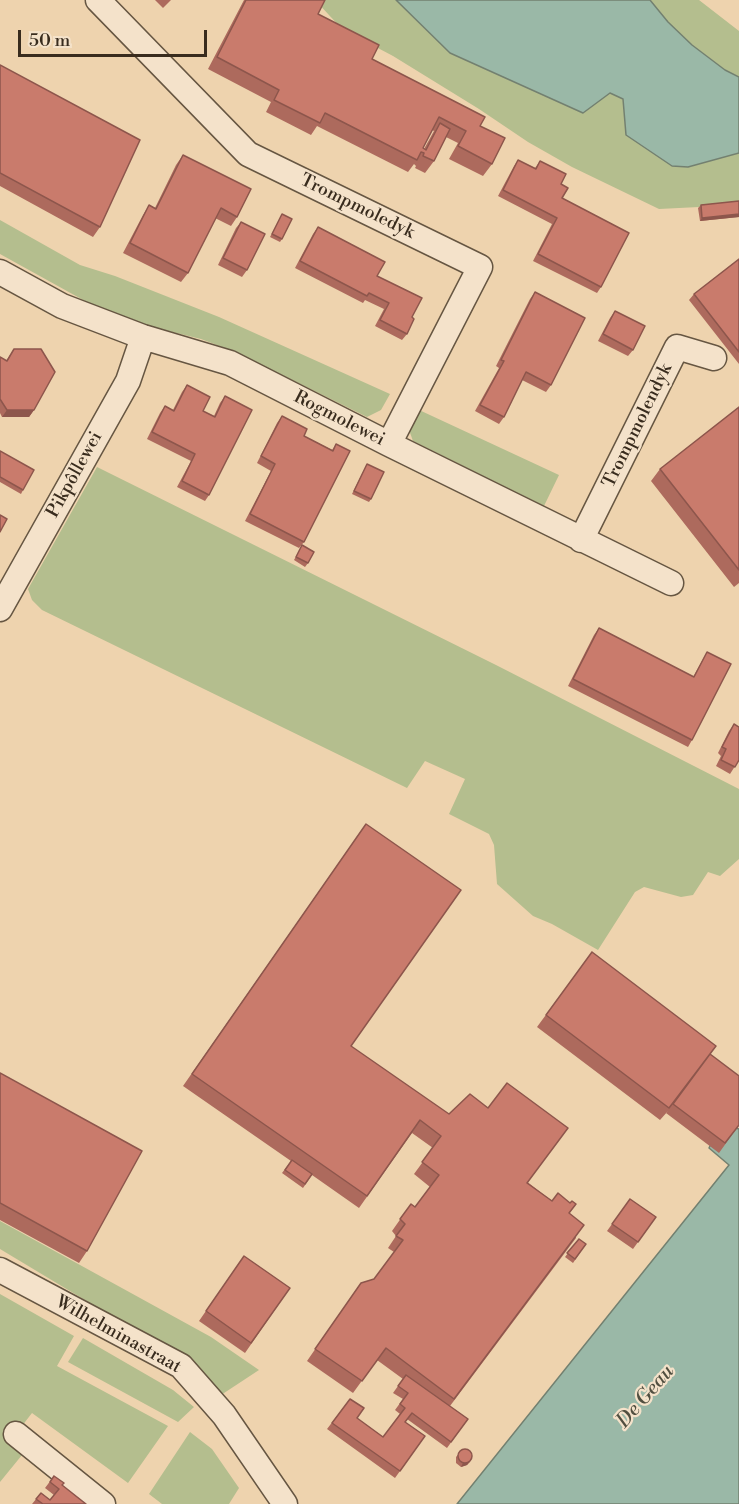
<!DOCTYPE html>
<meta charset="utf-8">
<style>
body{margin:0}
#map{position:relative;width:739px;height:1504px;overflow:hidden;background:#eed3ae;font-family:"Libre Bodoni",serif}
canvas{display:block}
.scale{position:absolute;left:18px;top:30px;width:189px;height:27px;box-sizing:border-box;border:3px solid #392c1e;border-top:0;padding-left:8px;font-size:18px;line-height:21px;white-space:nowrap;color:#392c1e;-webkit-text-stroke:4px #f4e2ca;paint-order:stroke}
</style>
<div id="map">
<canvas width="739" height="1504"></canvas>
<div class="scale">50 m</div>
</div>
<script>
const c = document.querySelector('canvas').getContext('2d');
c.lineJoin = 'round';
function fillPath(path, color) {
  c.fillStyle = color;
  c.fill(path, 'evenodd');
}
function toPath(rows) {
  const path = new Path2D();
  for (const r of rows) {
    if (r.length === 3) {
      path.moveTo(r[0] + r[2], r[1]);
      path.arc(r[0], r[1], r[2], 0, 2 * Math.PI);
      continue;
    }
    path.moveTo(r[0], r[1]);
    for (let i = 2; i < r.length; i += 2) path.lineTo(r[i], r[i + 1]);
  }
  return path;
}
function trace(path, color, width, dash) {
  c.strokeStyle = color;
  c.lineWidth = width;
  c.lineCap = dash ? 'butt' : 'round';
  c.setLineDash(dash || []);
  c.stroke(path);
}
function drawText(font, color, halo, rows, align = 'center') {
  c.font = font + ' "Libre Bodoni",serif';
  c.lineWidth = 4.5;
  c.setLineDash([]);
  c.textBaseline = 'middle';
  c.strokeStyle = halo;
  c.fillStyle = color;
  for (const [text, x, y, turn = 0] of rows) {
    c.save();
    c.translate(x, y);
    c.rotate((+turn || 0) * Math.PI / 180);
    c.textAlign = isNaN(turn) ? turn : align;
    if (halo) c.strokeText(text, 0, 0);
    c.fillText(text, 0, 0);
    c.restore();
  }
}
fillPath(toPath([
 [315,0,396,0,450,53,583,113,610,92,623,99,626,135,688,167,739,153,739,205,659,209,572,167,528,142,479,109,393,56,342,29],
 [650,0,699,0,739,31,739,77,725,70,692,45,668,22],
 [0,220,80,265,115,276,219,317,390,394,381,410,367,417,238,353,201,339,160,329,123,322,0,254],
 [417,409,559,475,544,506,413,441,409,430],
 [97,467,496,665,739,789,739,859,720,876,708,872,693,895,681,897,644,887,635,892,598,950,552,924,533,916,497,884,494,845,489,834,449,814,465,779,425,761,407,788,42,610,32,600,28,589],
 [0,1221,211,1337,259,1370,218,1397,183,1359,0,1249],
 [0,1294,74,1336,57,1366,168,1426,128,1483,32,1413,8,1444,22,1455,0,1482],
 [83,1338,173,1390,194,1407,178,1422,68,1362],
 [190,1432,212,1449,239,1488,229,1504,162,1504,149,1494]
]), '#b4be8e');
const water = toPath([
 [396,0,650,0,668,22,692,45,725,70,739,77,739,153,688,167,672,166,626,135,623,99,610,93,583,113,450,53,396,0],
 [721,1123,739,1129,739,1504,457,1504,729,1165,709,1148,721,1123]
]);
fillPath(water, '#9ab8a7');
trace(water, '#738070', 1.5);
const street = toPath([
 [98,0,248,154,480,267,389,444],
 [0,272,62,306,143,337,230,363,389,444,671,583],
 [581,540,677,347,714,358],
 [0,609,128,381,143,337],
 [0,1270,181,1366,224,1415,285,1504],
 [16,1434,103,1504]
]);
trace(street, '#665642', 27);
trace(street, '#f4e2ca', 24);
fillPath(toPath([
 [155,0,171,0,163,8],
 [244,0,325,0,318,14,372,59,480,126,492,164,483,176,449,159,458,143,446,137,434,161,425,173,415,168,416,166,414,164,408,172,317,126,311,135,266,112,271,102,208,69],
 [432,130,434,131,424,149,423,148],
 [0,65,100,227,93,237,0,186],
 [183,155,237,217,231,226,215,218,188,273,181,282,123,253,143,215,149,205,155,208,176,165],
 [518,160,535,168,540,161,561,184,562,198,601,287,597,293,533,261,552,224,498,196,514,166],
 [739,201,739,217,700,221,698,208,701,205],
 [282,214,282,239,280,242,270,237],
 [241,222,247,270,242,277,218,265,236,228],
 [318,227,377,276,412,317,407,334,402,340,375,326,384,309,365,300,363,303,295,268,313,234],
 [739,259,739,364,689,300,694,294],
 [535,292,551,385,546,392,522,380,504,417,499,424,475,411,499,368,496,366,530,299],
 [615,311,633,350,628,356,598,341,610,318],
 [14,349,34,410,29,417,2,417,0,413,0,357,6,361],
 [187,385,203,411,214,416,220,403,225,396,209,495,205,501,177,487,191,461,147,439,160,413,165,406,173,410,182,392],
 [739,407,739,583,734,587,651,481,660,469],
 [282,416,304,436,332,450,336,444,304,542,299,548,245,521,271,471,257,463,277,423],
 [0,451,23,490,21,494,0,482],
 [367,464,371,499,369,502,352,494],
 [302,545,308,563,305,567,294,560],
 [599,628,693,677,703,659,707,652,692,740,688,747,568,686,594,635],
 [734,724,739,760,730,774,716,766,721,756,718,753,729,731],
 [366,824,351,1046,552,1201,576,1204,569,1214,576,1238,450,1406,468,1419,447,1448,407,1419,405,1422,425,1436,395,1478,327,1429,350,1399,357,1418,383,1437,400,1414,395,1410,403,1399,393,1393,403,1379,377,1360,353,1393,307,1361,361,1283,374,1279,394,1252,388,1248,396,1236,392,1231,411,1204,415,1207,430,1187,414,1174,433,1148,412,1133,359,1208,312,1175,303,1188,282,1173,291,1161,183,1086],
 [592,952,710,1054,739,1125,719,1153,666,1113,668,1111,660,1120,537,1027],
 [0,1073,87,1251,79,1263,0,1220],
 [630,1199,656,1217,633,1249,607,1231],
 [579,1239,586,1244,573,1263,565,1257],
 [244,1256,290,1288,245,1353,199,1321],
 [462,1450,470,1462,467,1465,461,1467,456,1463,456,1457],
 [54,1476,62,1485,86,1504,32,1504,41,1493,50,1500,54,1495,45,1488]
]), '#ad6a5d');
fillPath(toPath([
 [739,214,739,217,700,221,702,218],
 [7,410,34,410,29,417,2,417],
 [469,1462,467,1465,461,1467,463,1463]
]), '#8d564c');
const building = toPath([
 [246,0,325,0,318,14,379,45,372,59,485,117,480,126,505,138,492,164,458,146,466,131,439,117,423,148,426,150,440,123,450,129,434,161,423,156,424,153,421,152,417,160,325,113,320,123,274,100,279,90,217,57,246,0],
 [0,65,140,140,100,227,0,173,0,65],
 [183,155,251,189,237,217,221,208,188,273,130,243,149,205,156,209,183,155],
 [518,160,536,169,540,161,566,174,561,184,568,188,562,198,629,233,601,287,538,254,557,218,503,190,518,160],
 [739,201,739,214,702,218,701,205,739,201],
 [282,214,292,219,282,239,272,234,282,214],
 [241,222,265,234,247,270,223,258,241,222],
 [318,227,385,262,377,276,422,298,412,317,414,319,407,334,380,320,389,303,369,293,367,296,300,261,318,227],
 [739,259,739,352,694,294,739,259],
 [535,292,585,318,551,385,526,372,504,417,480,405,504,361,501,360,535,292],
 [615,311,645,326,633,350,603,334,615,311],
 [14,349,41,349,55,372,34,410,7,410,0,399,0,357,7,361,14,349],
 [187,385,210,397,203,411,215,417,225,396,252,410,209,495,182,481,195,454,152,432,165,406,174,411,187,385],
 [739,407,739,570,660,469,739,407],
 [282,416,307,429,304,436,333,451,336,444,350,451,304,542,250,514,275,464,261,456,282,416],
 [0,451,34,470,23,490,0,477,0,451],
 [367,464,384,472,371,499,354,491,367,464],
 [0,515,7,519,0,532,0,515],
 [302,545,314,552,308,563,296,557,302,545],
 [599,628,694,677,707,652,731,664,692,740,573,679,599,628],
 [734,724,739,727,739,760,735,767,721,760,726,749,722,747,734,724],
 [366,824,461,890,351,1046,449,1114,470,1094,488,1108,507,1083,568,1128,527,1183,552,1201,558,1193,570,1203,572,1201,576,1204,569,1213,584,1225,454,1399,386,1348,362,1381,315,1349,361,1283,374,1279,403,1240,396,1236,405,1224,400,1219,411,1204,415,1207,439,1175,422,1162,441,1136,420,1120,367,1196,192,1074,366,824],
 [592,952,716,1046,669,1108,546,1015,592,952],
 [710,1054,739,1076,739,1125,725,1143,673,1104,710,1054],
 [0,1073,142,1151,87,1251,0,1203,0,1073],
 [292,1160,312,1174,305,1184,285,1170,292,1160],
 [630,1199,656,1217,638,1242,612,1224,630,1199],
 [579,1239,586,1244,575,1259,567,1253,579,1239],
 [244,1256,290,1288,251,1343,206,1311,244,1256],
 [406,1375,468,1419,451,1442,412,1413,405,1422,425,1436,400,1471,332,1423,350,1399,364,1408,357,1418,383,1437,405,1408,400,1404,408,1393,398,1386,406,1375],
 [465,1456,7],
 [54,1476,64,1483,62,1485,86,1504,43,1504,36,1499,41,1493,50,1500,59,1489,50,1482,54,1476]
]);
fillPath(building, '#c97b6c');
trace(building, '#8d564c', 1.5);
drawText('18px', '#392c1e', '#f4e2ca', [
 ["Trompmoledyk",357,207,26],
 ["Rogmolewei",339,419,27],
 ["Trompmolendyk",638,426,-64],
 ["Pikpôllewei",75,475,-61],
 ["Wilhelminastraat",118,1335,29]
]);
drawText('italic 20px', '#514f40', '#f4e2ca', [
 ["De Geau",646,1397,-49]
]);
</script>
